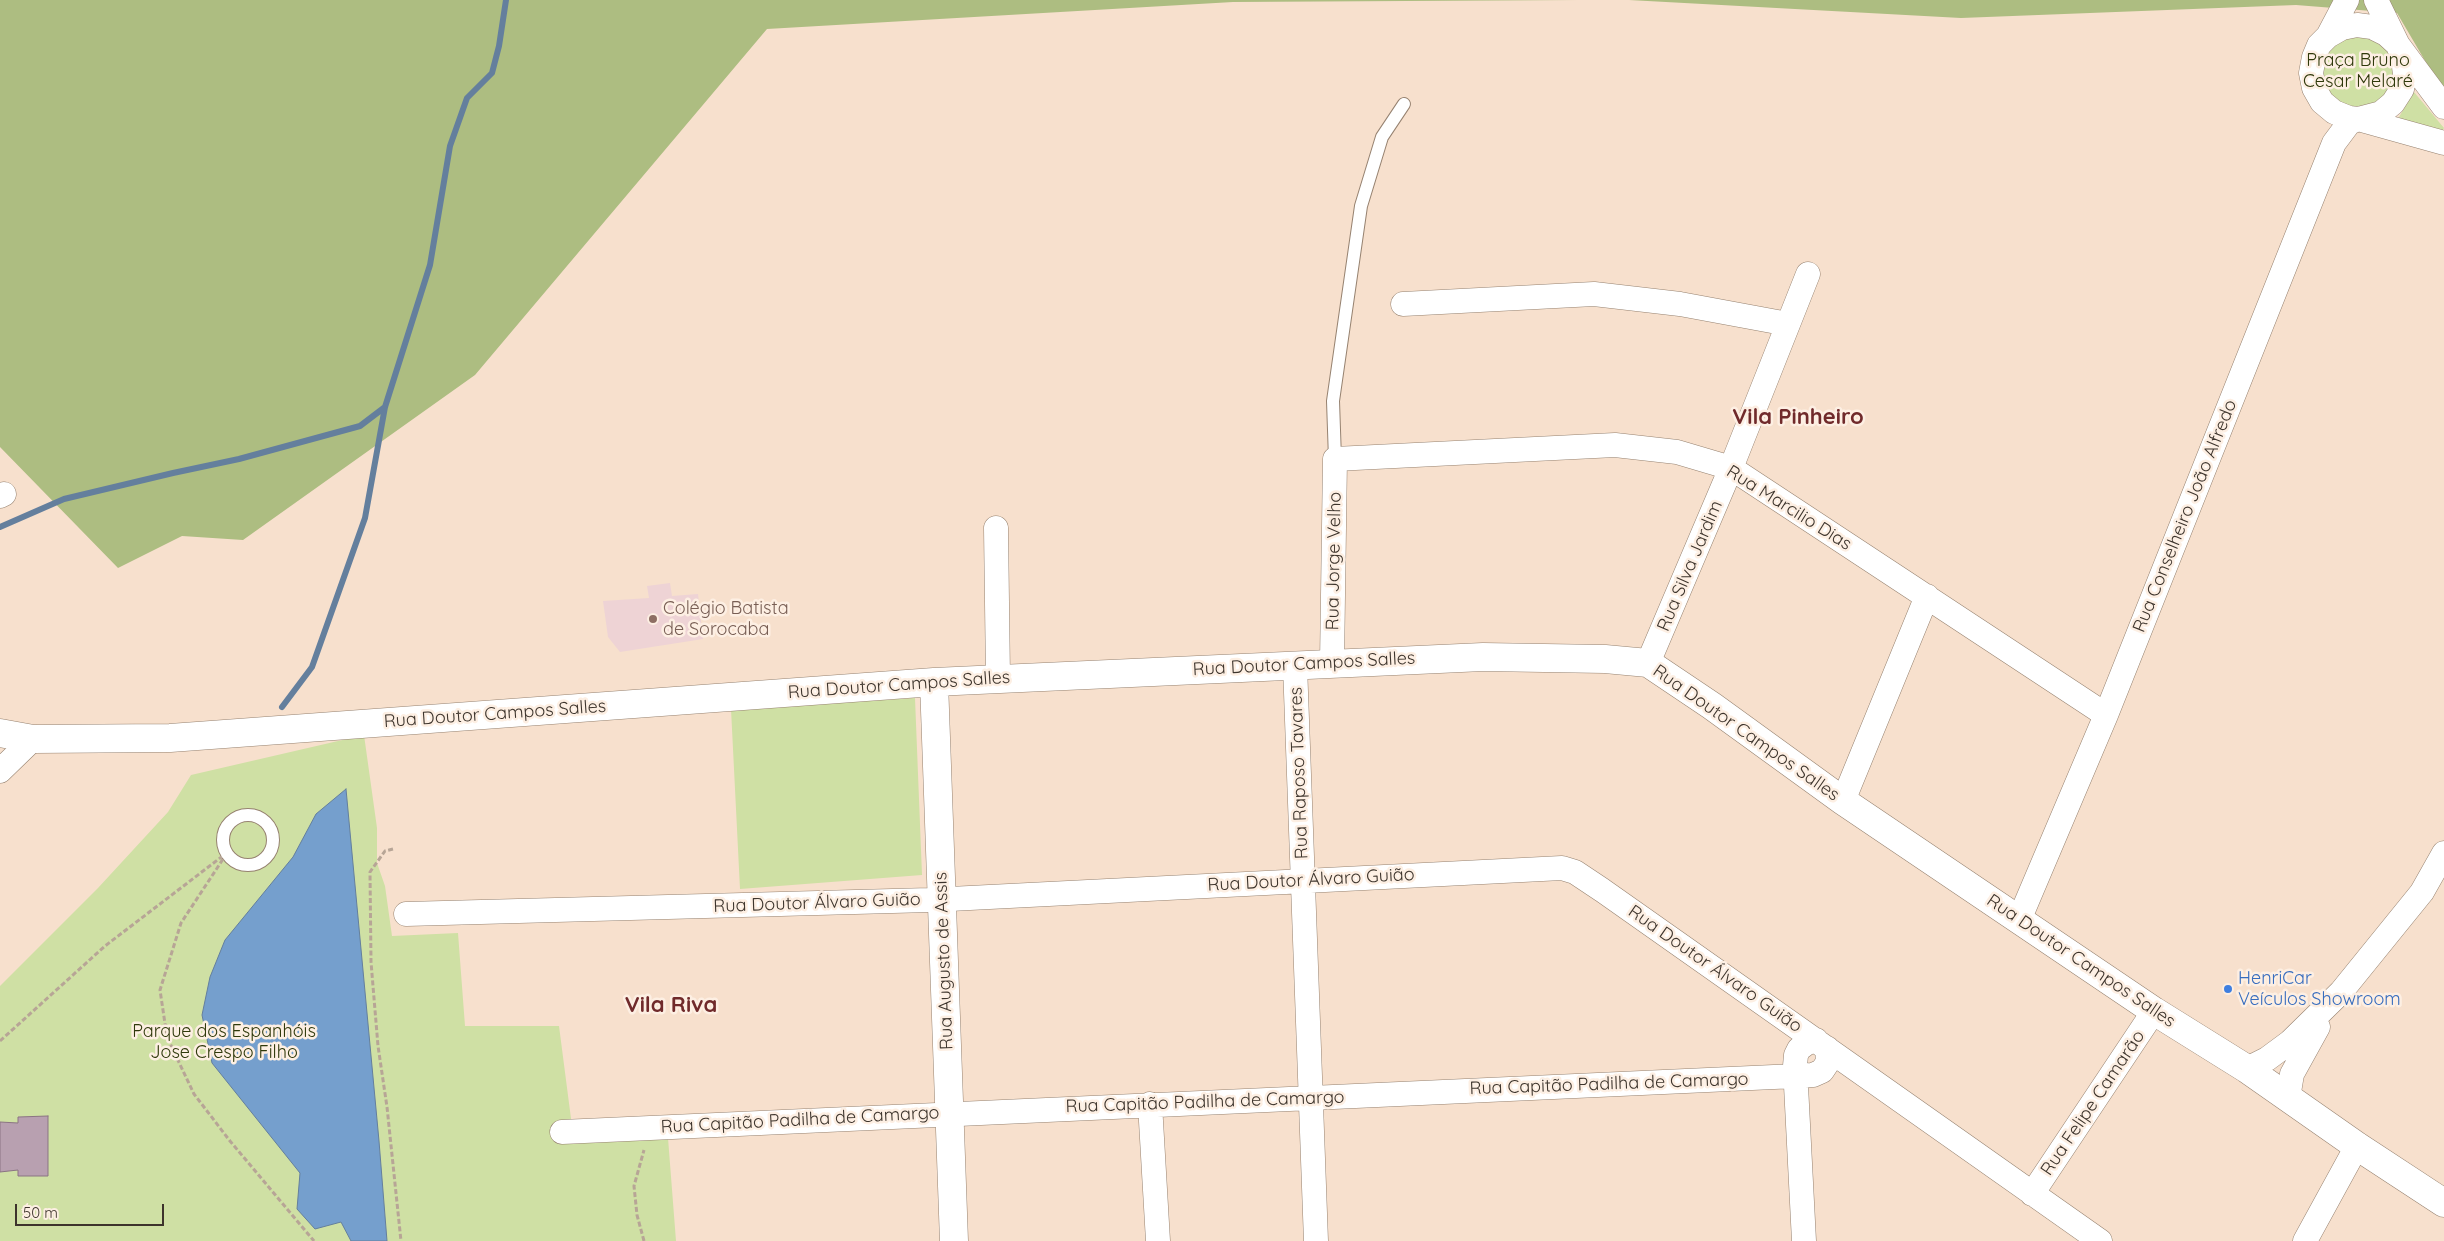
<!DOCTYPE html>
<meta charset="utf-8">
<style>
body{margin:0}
#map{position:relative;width:2444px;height:1241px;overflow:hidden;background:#f7e0cd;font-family:Quicksand,sans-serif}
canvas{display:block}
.scale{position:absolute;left:15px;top:1204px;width:149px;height:22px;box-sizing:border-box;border:2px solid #3d342c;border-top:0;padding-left:6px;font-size:15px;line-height:18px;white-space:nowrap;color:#3d342c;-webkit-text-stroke:4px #fdefe3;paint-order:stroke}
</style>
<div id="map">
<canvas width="2444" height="1241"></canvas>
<div class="scale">50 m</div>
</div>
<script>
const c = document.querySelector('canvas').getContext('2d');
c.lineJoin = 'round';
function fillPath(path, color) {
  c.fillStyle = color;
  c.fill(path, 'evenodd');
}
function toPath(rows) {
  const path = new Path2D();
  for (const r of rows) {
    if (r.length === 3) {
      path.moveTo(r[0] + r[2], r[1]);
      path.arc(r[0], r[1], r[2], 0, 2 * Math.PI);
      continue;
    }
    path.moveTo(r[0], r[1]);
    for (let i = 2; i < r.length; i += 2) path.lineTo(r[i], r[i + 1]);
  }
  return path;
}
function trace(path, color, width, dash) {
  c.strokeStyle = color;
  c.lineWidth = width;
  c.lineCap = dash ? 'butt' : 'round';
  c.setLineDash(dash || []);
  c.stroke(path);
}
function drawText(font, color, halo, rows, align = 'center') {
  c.font = font + ' Quicksand,sans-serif';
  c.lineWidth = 5;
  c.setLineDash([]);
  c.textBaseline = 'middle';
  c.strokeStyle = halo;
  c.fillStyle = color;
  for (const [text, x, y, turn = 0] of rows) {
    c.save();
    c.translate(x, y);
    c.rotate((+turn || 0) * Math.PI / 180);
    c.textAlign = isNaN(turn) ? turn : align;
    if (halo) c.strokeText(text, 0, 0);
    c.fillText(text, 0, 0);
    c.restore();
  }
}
fillPath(toPath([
 [670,583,672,596,698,594,703,639,620,652,608,637,603,601,649,598,647,586]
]), '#eed3d5');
fillPath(toPath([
 [2358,72,36],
 [2414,92,2444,128,2442,131,2400,119,2399,117],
 [915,698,922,875,740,889,731,709],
 [364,735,377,828,377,863,385,886,392,936,458,933,465,1026,559,1026,573,1134,668,1138,676,1241,0,1241,0,986,98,888,168,812,191,775]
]), '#cfe0a4');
fillPath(toPath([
 [0,0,1578,0,1233,2,767,29,475,375,243,540,182,536,118,568,0,447],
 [1629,0,2444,0,2444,93,2397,13,2296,5,1961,18]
]), '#adbd81');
const water = toPath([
 [346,789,379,1141,387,1241,351,1241,341,1222,315,1229,297,1209,300,1173,212,1063,202,1015,210,977,225,940,293,857,316,814,346,789]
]);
fillPath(water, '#759fcd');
trace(water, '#647f9d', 1);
trace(toPath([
 [0,527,64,499,173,473,239,459,360,426,385,407],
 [282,707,312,667,365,518,385,407,430,265,450,146,467,98,492,73,499,46,506,0]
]), '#647f9d', 6);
const building = toPath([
 [48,1116,48,1176,18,1176,18,1170,0,1172,0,1122,18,1123,18,1117,48,1116]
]);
fillPath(building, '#b8a0b0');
trace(building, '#8b7483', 1);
const lane = toPath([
 [1335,459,1333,401,1361,206,1382,137,1404,104],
 [248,840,25]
]);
const street = toPath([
 [2376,0,2398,45,2444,107],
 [2328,36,2347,0],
 [1403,304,1594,294,1680,304,1788,324],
 [0,496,4,494],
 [996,528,998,678],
 [1332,663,1335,459,1615,445,1677,452,1731,468,2106,715],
 [1648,663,1731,468,1808,274],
 [1295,665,1316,1241],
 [0,771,33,739],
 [1843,801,1927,596],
 [406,914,930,900,1562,868,1575,872,1602,890,2100,1241],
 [2019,920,2106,715,2334,143,2349,123,2358,119,2381,113,2393,103,2402,89,2405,74,2403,59,2398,45,2386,34,2372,27,2357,25,2342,28,2328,36,2319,45,2314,57,2311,73,2314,88,2322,102,2334,112,2349,118,2358,119,2444,143],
 [2247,1069,2267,1059,2290,1042,2341,992,2422,892,2444,853],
 [2288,1098,2292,1074,2318,1027],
 [1150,1104,1158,1241],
 [562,1132,1796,1076,1813,1075,1822,1071,1828,1062,1827,1048],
 [2032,1194,2154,1011],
 [1804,1241,1795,1066,1796,1055,1799,1049,1807,1043,1816,1040],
 [2305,1241,2357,1146]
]);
const secondary = toPath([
 [934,682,954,1241],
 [0,733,33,739,170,738,934,682,1483,657,1605,659,1648,663,1712,706,1843,801,2154,1011,2247,1069,2357,1146,2444,1203]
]);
trace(lane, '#968270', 14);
trace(street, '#968270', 25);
trace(secondary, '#968270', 29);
trace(toPath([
 [393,849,385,851,370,872,371,962,378,1046,387,1107,401,1241],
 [227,853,181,923,160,990,167,1037,194,1094,230,1141,314,1241],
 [0,1041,105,946,224,855],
 [644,1241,637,1215,634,1186,644,1150]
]), '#b7a596', 3, [5, 2.5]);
trace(lane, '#fff', 12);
trace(street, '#fff', 24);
trace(secondary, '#fff', 28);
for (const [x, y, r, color] of [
 [653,619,5,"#8d6e63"],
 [2228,989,5,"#3f7fe0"]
]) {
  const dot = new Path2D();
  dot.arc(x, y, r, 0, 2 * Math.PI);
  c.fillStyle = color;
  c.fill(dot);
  trace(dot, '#fdefe3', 2);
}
drawText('18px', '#2f390b', '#fdefe3', [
 ["Praça Bruno",2358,61],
 ["Cesar Melaré",2358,82],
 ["Parque dos Espanhóis",224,1032],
 ["Jose Crespo Filho",224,1053]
]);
drawText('18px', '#3d342c', '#fdefe3', [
 ["Rua Marcilio Dias",1789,508,32],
 ["Rua Conselheiro João Alfredo",2185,516,-68],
 ["Rua Jorge Velho",1334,561,-89],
 ["Rua Silva Jardim",1690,566,-67],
 ["Rua Doutor Campos Salles",1304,664,-3],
 ["Rua Doutor Campos Salles",899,685,-4],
 ["Rua Doutor Campos Salles",495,714,-4],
 ["Rua Doutor Campos Salles",1746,733,35],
 ["Rua Raposo Tavares",1299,773,-92],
 ["Rua Doutor Álvaro Guião",1311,880,-3],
 ["Rua Doutor Álvaro Guião",817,903,-2],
 ["Rua Augusto de Assis",944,961,-92],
 ["Rua Doutor Campos Salles",2081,961,34],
 ["Rua Doutor Álvaro Guião",1715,969,35],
 ["Rua Capitão Padilha de Camargo",1609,1084,-2],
 ["Rua Capitão Padilha de Camargo",1205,1102,-2],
 ["Rua Felipe Camarão",2093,1103,-56],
 ["Rua Capitão Padilha de Camargo",800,1120,-3]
]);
drawText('18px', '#785e54', '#fdefe3', [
 ["Colégio Batista",663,609],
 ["de Sorocaba",663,630]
], 'left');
drawText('18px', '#366cbe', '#fdefe3', [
 ["HenriCar",2238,979],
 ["Veículos Showroom",2238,1000]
], 'left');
drawText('bold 22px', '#702a2b', '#fdefe3', [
 ["Vila Pinheiro",1798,417],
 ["Vila Riva",671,1005]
]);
</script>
